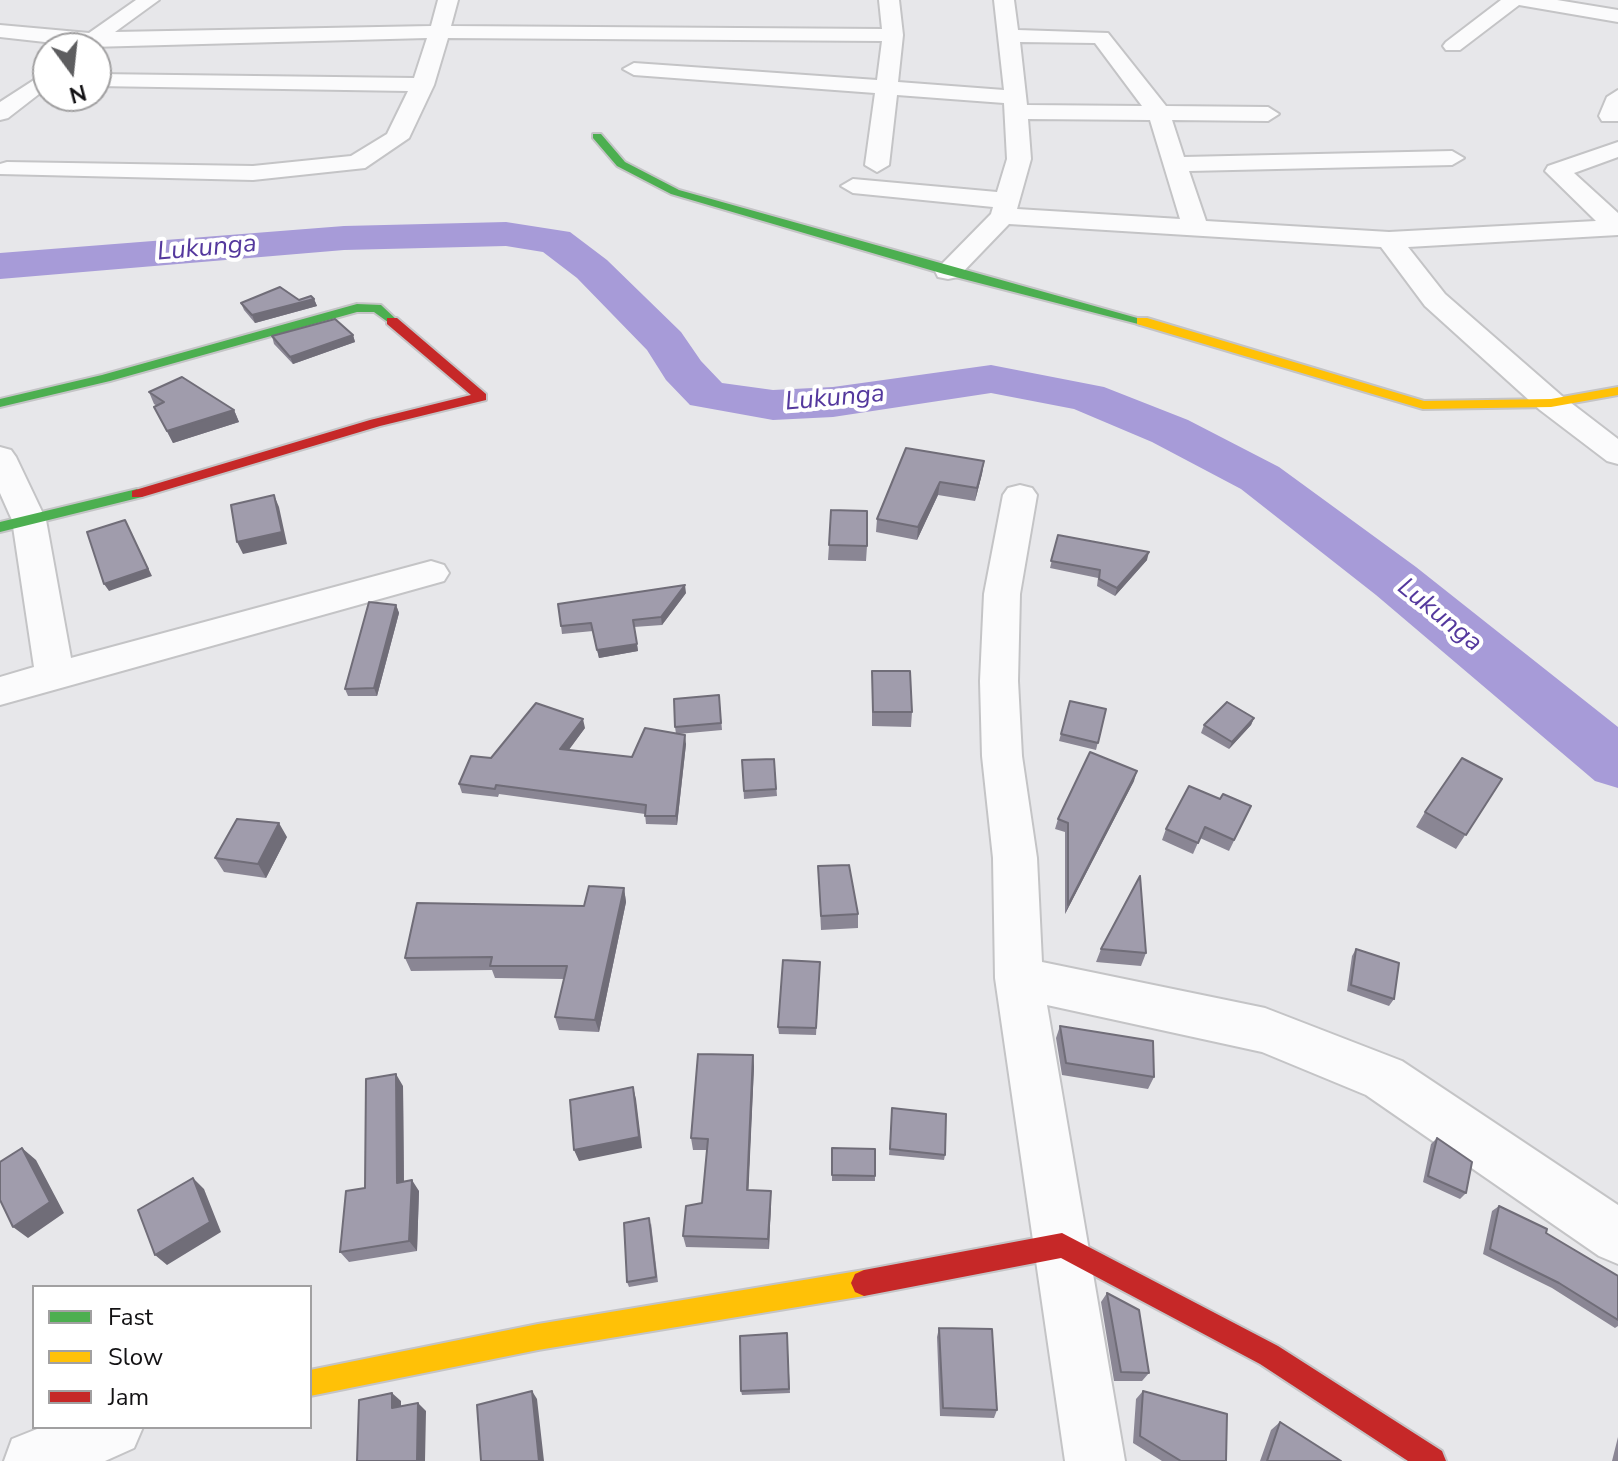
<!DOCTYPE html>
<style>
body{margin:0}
#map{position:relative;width:1618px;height:1461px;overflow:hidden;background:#e7e7ea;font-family:"Nunito Sans",sans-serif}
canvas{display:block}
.legend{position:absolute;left:32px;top:1285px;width:280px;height:144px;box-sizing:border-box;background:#fff;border:2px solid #a1a0a1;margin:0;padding:10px 14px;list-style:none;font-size:24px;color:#131214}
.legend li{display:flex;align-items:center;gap:16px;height:40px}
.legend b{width:40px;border:2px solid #a1a0a1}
.north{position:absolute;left:32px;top:32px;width:80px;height:80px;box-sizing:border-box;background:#fff;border:2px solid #a1a0a1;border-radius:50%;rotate:165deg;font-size:22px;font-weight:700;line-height:32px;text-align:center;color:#131214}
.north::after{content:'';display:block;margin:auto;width:28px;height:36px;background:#5d5d5f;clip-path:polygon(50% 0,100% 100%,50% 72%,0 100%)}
</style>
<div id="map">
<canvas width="1618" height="1461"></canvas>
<ul class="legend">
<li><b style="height:10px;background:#4caf50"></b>Fast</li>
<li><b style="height:10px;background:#ffc107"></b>Slow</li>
<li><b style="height:10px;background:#c62828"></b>Jam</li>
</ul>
<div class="north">N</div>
</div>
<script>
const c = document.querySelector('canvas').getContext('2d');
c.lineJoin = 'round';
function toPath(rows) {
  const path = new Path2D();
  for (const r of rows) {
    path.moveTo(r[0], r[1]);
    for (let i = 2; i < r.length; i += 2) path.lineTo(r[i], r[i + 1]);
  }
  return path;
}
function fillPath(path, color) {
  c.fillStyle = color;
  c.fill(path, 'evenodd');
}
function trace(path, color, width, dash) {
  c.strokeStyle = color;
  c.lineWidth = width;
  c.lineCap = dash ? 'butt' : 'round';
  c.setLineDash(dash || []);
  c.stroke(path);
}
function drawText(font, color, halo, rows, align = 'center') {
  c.font = font + ' "Nunito Sans",sans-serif';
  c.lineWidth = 8;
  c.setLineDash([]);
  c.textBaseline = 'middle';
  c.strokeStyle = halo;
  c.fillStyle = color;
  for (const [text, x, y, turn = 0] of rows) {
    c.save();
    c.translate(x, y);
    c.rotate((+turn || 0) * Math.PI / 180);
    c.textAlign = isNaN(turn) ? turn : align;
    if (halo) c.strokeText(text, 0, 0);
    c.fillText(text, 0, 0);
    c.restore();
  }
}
fillPath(toPath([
 [506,222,570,232,607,260,681,332,701,361,722,383,773,390,833,387,991,365,1104,387,1188,420,1279,467,1416,567,1618,727,1618,788,1595,781,1376,595,1241,489,1152,442,1074,409,991,393,833,417,773,420,690,405,666,380,647,350,577,278,543,252,506,246,344,250,0,279,0,253,344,226,506,222]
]), '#a79bd8');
const street = toPath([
 [136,0,159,0,115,32,431,26,438,0,458,0,451,26,882,29,879,0,899,0,903,35,898,82,1004,90,994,0,1014,0,1018,30,1108,33,1166,106,1268,107,1279,114,1268,121,1172,120,1184,157,1452,151,1464,158,1452,165,1189,171,1206,221,1389,232,1596,221,1545,171,1548,166,1618,142,1618,157,1574,173,1618,213,1618,235,1408,247,1445,294,1562,396,1618,439,1618,464,1607,461,1540,410,1425,306,1381,247,1009,224,958,277,948,279,938,277,935,271,991,214,993,207,853,193,841,186,853,179,997,192,1007,159,1004,103,897,95,889,165,877,172,865,165,875,93,634,75,623,69,634,63,877,80,882,41,448,38,434,85,409,138,365,168,253,180,0,174,0,164,7,162,253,166,351,156,387,134,408,91,96,86,96,74,414,78,427,38,90,47,0,37,0,25,89,33,136,0],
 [1020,42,1095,43,1142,106,1027,105,1020,42],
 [1028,119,1150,120,1180,219,1017,209,1031,159,1028,119],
 [1501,0,1557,0,1618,10,1618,22,1519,5,1460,50,1446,50,1443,46,1446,42,1501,0],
 [48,71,48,87,8,118,0,120,0,102,48,71],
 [1618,90,1618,121,1602,121,1599,116,1607,97,1618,90],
 [0,447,11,450,16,457,46,520,71,658,431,561,444,565,449,573,444,581,0,705,0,677,34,667,12,520,0,493,0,447],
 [1020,485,1032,488,1037,495,1020,594,1018,681,1022,756,1037,858,1042,962,1265,1008,1402,1061,1618,1205,1618,1264,1599,1256,1366,1095,1262,1052,1047,1005,1125,1461,1065,1461,995,978,993,858,982,756,980,681,984,594,1003,495,1008,488,1020,485],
 [42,1427,143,1427,134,1448,105,1461,4,1461,12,1439,42,1427]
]);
const fast = toPath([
 [593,134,601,134,625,162,679,190,1148,321,1142,325,944,274,671,194,617,166,593,138,593,134],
 [357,304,381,305,398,321,392,325,374,312,357,312,110,381,0,407,0,399,102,375,357,304],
 [137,489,144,494,142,497,0,532,0,522,137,489]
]);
const slow = toPath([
 [1137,318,1147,318,1424,401,1551,399,1618,387,1618,395,1551,407,1423,409,1137,324,1137,318],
 [864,1270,873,1274,877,1283,873,1292,864,1296,538,1350,310,1396,310,1370,538,1324,864,1270]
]);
const jam = toPath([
 [387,318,397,318,486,394,486,400,380,426,142,497,132,497,132,491,370,420,471,395,387,324,387,318],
 [1062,1233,1278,1346,1442,1451,1446,1461,1408,1461,1260,1364,1061,1258,864,1296,855,1292,851,1283,855,1274,864,1270,1062,1233]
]);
trace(street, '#c4c4c6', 4);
trace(fast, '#c4c4c6', 4);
trace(slow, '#c4c4c6', 4);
trace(jam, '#c4c4c6', 4);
fillPath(street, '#fbfbfc');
fillPath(fast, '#4caf50');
fillPath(slow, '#ffc107');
fillPath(jam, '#c62828');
fillPath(toPath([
 [314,299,317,306,255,323,244,310,241,303],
 [353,335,355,342,293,364,274,344,272,336],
 [149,392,234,410,239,422,173,443,154,407,157,406,154,404],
 [906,448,984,461,982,474,975,501,938,495,917,540,876,532,877,519],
 [1058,535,1147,560,1115,596,1097,586,1098,578,1050,568],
 [829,545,867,546,866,561,828,560],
 [686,593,662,625,634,627,638,651,599,658,593,631,562,634,561,626],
 [396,605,399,613,377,696,348,696,345,689],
 [872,671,912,712,911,727,872,726],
 [719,695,722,730,678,734,686,744,677,825,646,824,645,814,499,794,498,797,462,793,459,784,491,758,585,728,568,750,632,757,676,734,675,727],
 [1070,701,1106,709,1096,750,1059,741],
 [1254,718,1251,725,1229,749,1201,733,1204,725],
 [774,759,777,796,744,799,742,760],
 [1502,779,1456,849,1416,827,1425,812],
 [1134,781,1065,914,1065,832,1055,829,1058,819],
 [1220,799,1251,806,1229,851,1200,838,1193,854,1162,840,1166,829],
 [287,837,266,878,224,872,215,858],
 [818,866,858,914,858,928,821,930],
 [624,888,626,902,599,1032,559,1030,555,1017,564,979,495,978,492,970,411,971,405,958,584,906],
 [1101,949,1146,953,1141,966,1096,962],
 [1356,949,1394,999,1389,1006,1347,991,1352,956],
 [820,962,816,1035,779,1034,778,1027],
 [1060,1026,1154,1077,1148,1089,1062,1075,1056,1038],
 [753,1055,754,1067,748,1190,771,1202,769,1249,686,1247,683,1236,702,1203,707,1150,693,1150,691,1138],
 [403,1086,404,1182,419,1191,417,1251,349,1262,340,1252],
 [892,1108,945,1155,944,1160,889,1155],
 [1437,1138,1466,1193,1460,1199,1423,1182,1431,1144],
 [832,1148,875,1176,875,1181,832,1181],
 [1499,1206,1618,1276,1618,1326,1615,1328,1552,1288,1483,1254,1492,1211],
 [651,1223,658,1282,629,1287,627,1282],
 [1107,1293,1149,1373,1142,1381,1114,1381,1101,1302],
 [939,1328,997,1410,994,1418,940,1416,937,1337],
 [787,1333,790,1393,742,1395,741,1391],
 [1143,1391,1226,1461,1162,1461,1133,1443,1136,1399],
 [1280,1422,1341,1461,1260,1461,1271,1430],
 [1618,1437,1618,1461,1612,1461]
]), '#8a8694');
fillPath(toPath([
 [314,299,317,306,255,323,252,315],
 [353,335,355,342,293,364,290,357],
 [234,410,239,422,173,443,167,431],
 [984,461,982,474,975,501,977,488],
 [940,482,938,495,917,540,918,527],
 [274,495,279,507,287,544,243,554,237,542],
 [125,520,152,576,109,591,104,584],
 [1149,552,1147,560,1115,596,1117,588],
 [685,585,686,593,662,625,661,617],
 [396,605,399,613,377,696,374,688],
 [637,644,638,651,599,658,597,650],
 [1254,718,1251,725,1229,749,1232,742],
 [583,719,585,728,563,758,560,749],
 [685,735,686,744,677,825,676,816],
 [1137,771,1134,781,1065,914,1068,905],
 [279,823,287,837,266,878,258,864],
 [624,888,626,902,599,1032,595,1020],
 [753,1055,754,1067,748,1201,747,1190],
 [396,1074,403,1086,404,1194,397,1183],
 [633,1087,636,1099,642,1148,579,1161,574,1150],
 [22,1148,36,1160,64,1213,28,1238,13,1227],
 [193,1178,204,1189,221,1232,167,1265,155,1255],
 [412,1180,419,1191,417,1251,409,1241],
 [771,1191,771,1202,769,1249,768,1239],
 [532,1391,537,1399,544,1461,539,1461],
 [392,1393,401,1401,401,1416,392,1408],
 [418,1403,426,1411,425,1461,417,1461]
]), '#706d78');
const building = toPath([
 [280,287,299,300,311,296,314,299,252,315,241,303,280,287],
 [335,319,353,335,290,357,272,336,335,319],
 [182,377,234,410,167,431,154,407,164,402,149,392,182,377],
 [906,448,984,461,977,488,940,482,918,527,877,519,906,448],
 [274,495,282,532,237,542,231,505,274,495],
 [831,510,867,511,867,546,829,545,831,510],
 [125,520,148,569,104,584,87,532,125,520],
 [1058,535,1149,552,1117,588,1099,579,1100,570,1051,561,1058,535],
 [685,585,661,617,633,620,637,644,597,650,591,623,561,626,558,604,685,585],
 [369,602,396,605,374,688,345,689,369,602],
 [872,671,910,671,912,712,873,712,872,671],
 [719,695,721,723,675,727,674,699,719,695],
 [1070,701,1106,709,1098,743,1061,734,1070,701],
 [1227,702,1254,718,1232,742,1204,725,1227,702],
 [536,703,583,719,560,749,632,757,645,728,685,735,676,816,645,816,646,805,496,785,495,789,459,784,471,756,491,758,536,703],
 [1090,752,1137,771,1068,905,1068,823,1058,819,1090,752],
 [1462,758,1502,779,1466,835,1425,812,1462,758],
 [774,759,776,789,744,791,742,760,774,759],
 [1189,786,1220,799,1223,794,1251,806,1234,840,1205,827,1198,843,1166,829,1189,786],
 [237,819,279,823,258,864,215,858,237,819],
 [849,865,858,914,821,916,818,866,849,865],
 [1140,876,1146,953,1101,949,1140,876],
 [589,886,624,888,595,1020,555,1017,567,966,490,966,492,957,405,958,417,903,584,906,589,886],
 [1356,949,1399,963,1394,999,1351,985,1356,949],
 [783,960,820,962,816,1028,778,1027,783,960],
 [1060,1026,1153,1041,1154,1077,1066,1063,1060,1026],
 [698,1054,753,1055,747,1190,771,1191,768,1239,683,1236,686,1206,702,1203,708,1139,691,1138,698,1054],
 [396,1074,397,1183,412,1180,409,1241,340,1252,346,1191,365,1188,366,1079,396,1074],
 [633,1087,639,1137,574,1150,570,1100,633,1087],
 [892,1108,946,1114,945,1155,890,1149,892,1108],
 [1437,1138,1472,1162,1466,1193,1428,1176,1437,1138],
 [22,1148,50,1202,13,1227,0,1200,0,1162,22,1148],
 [832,1148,875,1149,875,1176,832,1175,832,1148],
 [193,1178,210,1222,155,1255,138,1210,193,1178],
 [1499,1206,1547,1229,1546,1233,1618,1276,1618,1320,1559,1283,1490,1249,1499,1206],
 [649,1218,656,1277,627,1282,624,1223,649,1218],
 [1107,1293,1139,1310,1149,1373,1121,1372,1107,1293],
 [939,1328,992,1329,997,1410,943,1408,939,1328],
 [787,1333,789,1389,741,1391,740,1336,787,1333],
 [532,1391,539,1461,481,1461,477,1405,532,1391],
 [1143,1391,1227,1414,1226,1461,1181,1461,1140,1436,1143,1391],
 [392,1393,392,1408,418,1403,417,1461,357,1461,359,1400,392,1393],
 [1280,1422,1341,1461,1267,1461,1280,1422]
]);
fillPath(building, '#a09cac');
trace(building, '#706d78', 2);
drawText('italic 26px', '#54389d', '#fff', [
 ["Lukunga",207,249,-5],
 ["Lukunga",835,399,-5],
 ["Lukunga",1439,616,39]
]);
</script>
